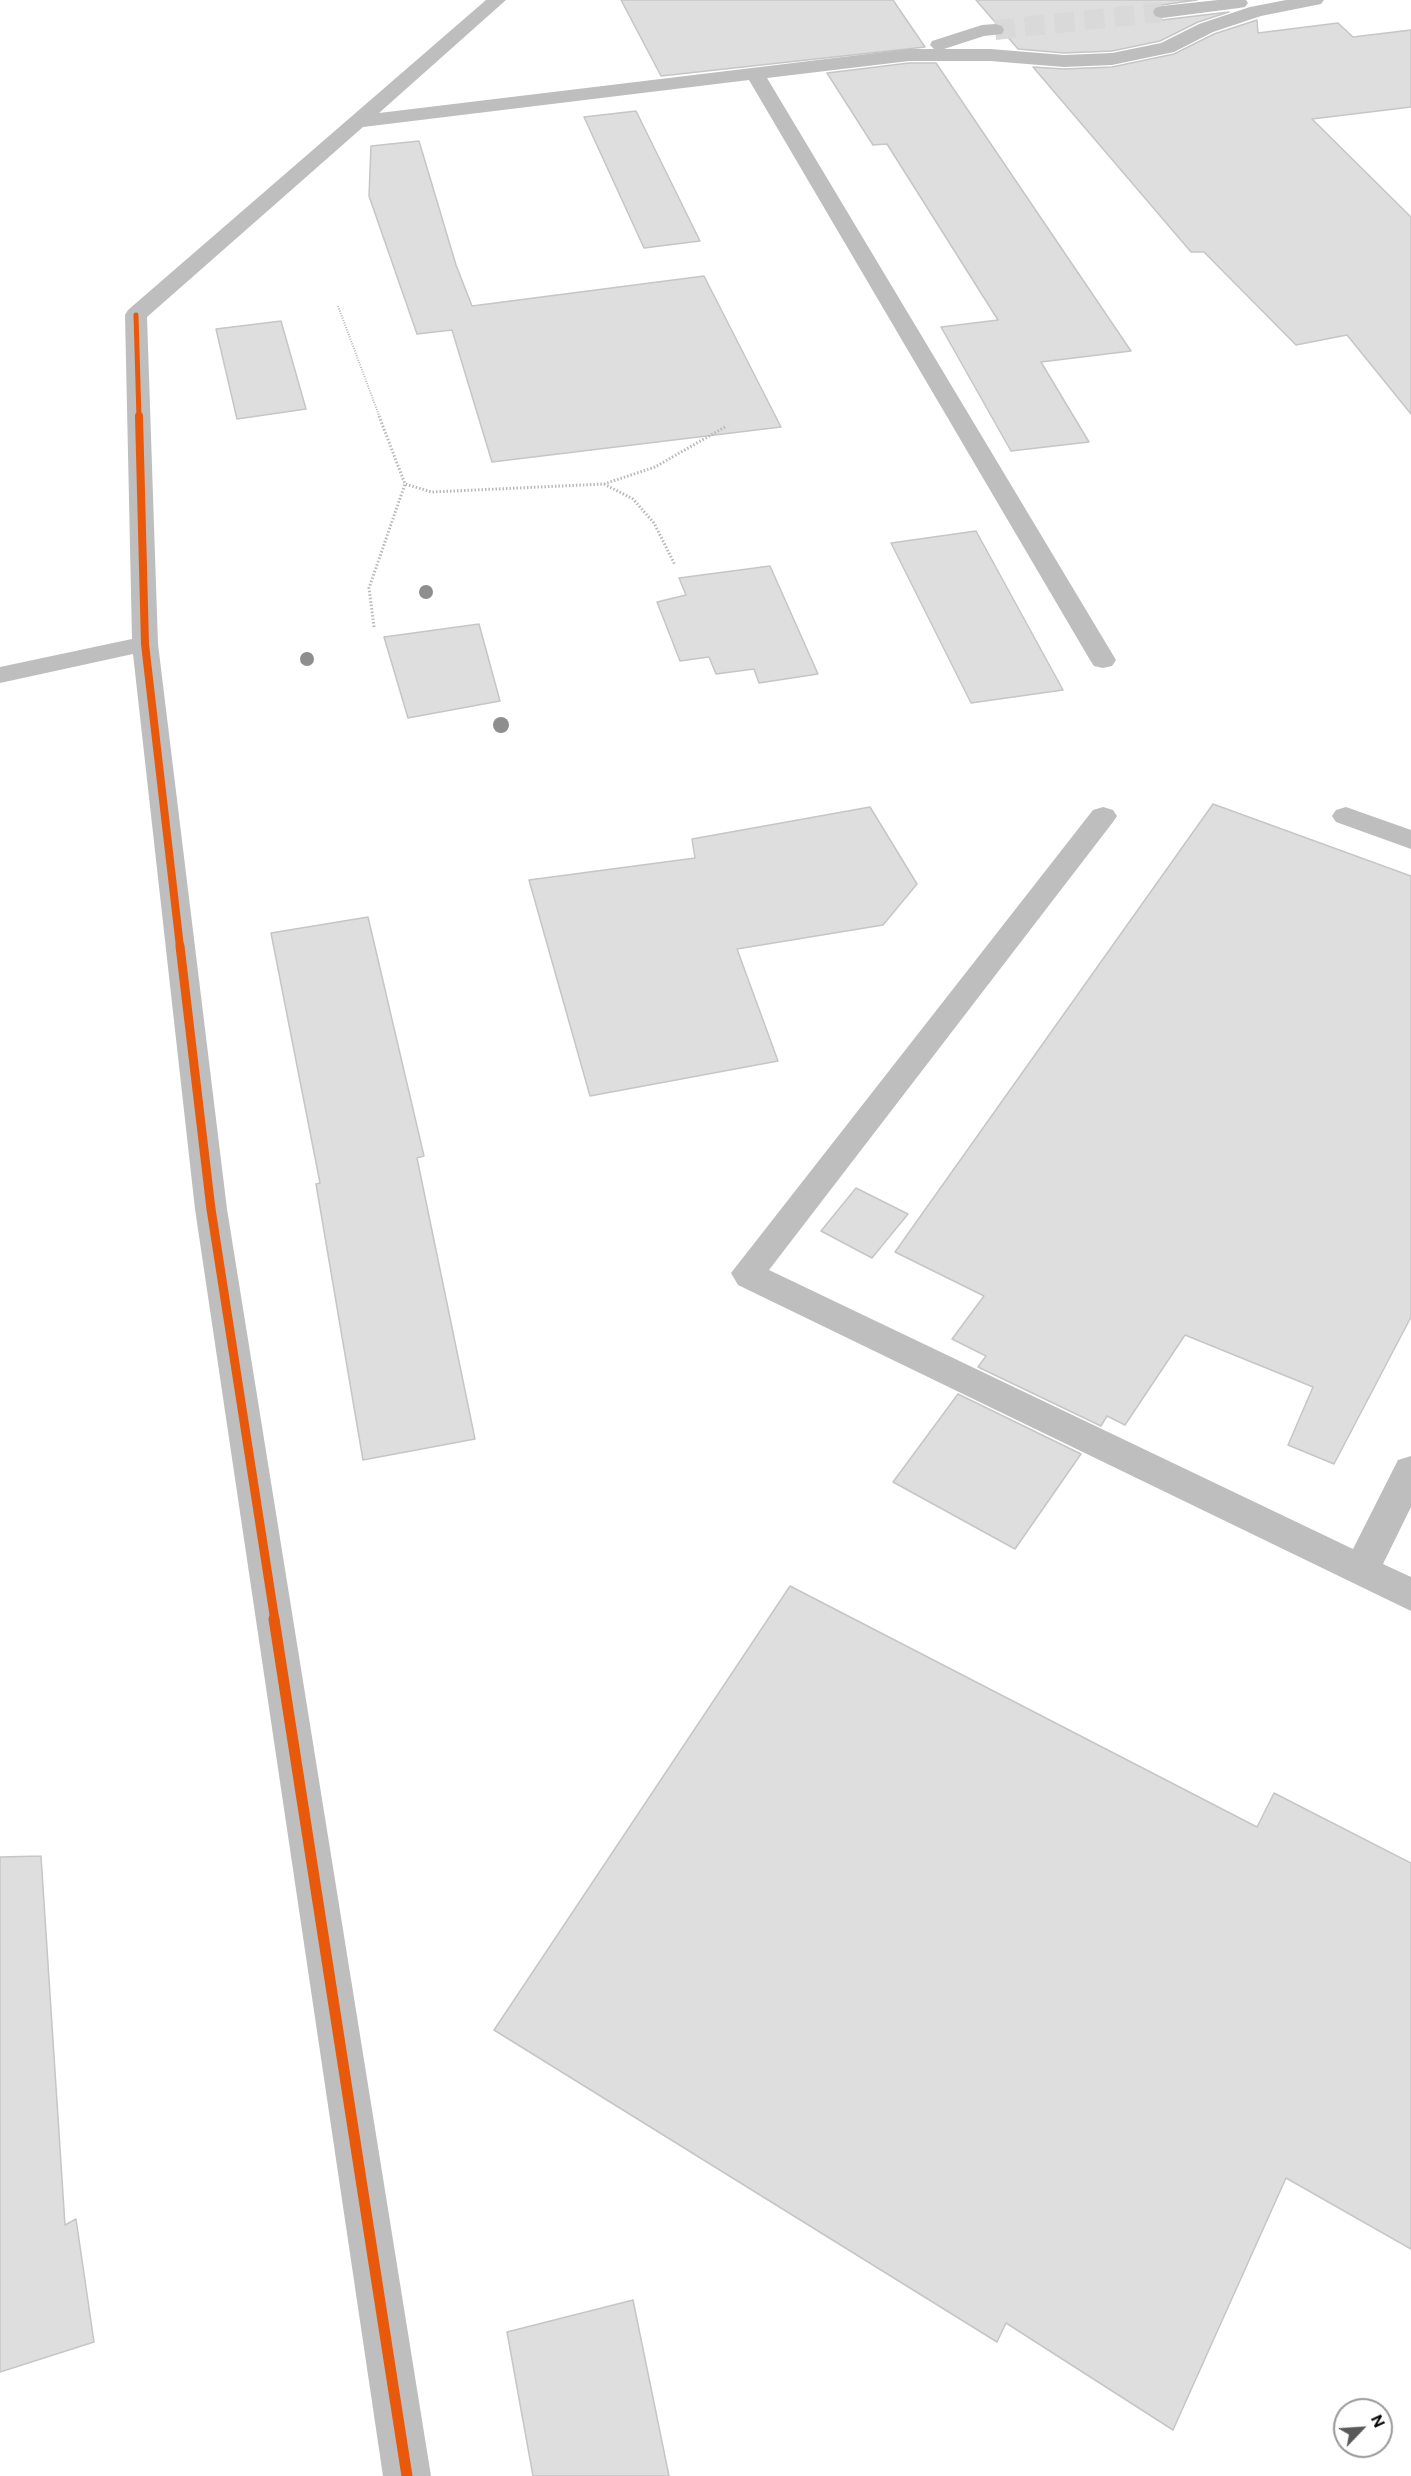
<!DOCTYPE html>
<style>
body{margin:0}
#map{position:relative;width:1411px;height:2476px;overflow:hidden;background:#fff;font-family:"DM Sans",sans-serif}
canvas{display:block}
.north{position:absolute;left:1333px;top:2398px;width:60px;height:60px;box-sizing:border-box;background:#fff;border:2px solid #999;border-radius:50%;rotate:65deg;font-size:16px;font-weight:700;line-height:24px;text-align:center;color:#000}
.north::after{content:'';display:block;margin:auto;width:21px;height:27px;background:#595959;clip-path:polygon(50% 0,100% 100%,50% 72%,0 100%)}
</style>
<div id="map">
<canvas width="1411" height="2476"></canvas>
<div class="north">N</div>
</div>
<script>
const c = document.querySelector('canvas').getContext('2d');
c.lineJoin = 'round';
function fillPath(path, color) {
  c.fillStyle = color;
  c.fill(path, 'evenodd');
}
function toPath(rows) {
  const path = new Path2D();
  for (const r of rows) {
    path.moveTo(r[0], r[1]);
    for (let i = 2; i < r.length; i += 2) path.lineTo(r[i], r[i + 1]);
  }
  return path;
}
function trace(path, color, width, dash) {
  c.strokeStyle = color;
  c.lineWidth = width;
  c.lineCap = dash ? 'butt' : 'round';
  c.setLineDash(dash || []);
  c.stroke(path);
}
const building = toPath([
 [621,0,893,0,925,47,661,76,621,0],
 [976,0,1197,0,1154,6,1151,11,1153,17,1162,20,1229,12,1198,22,1160,41,1112,51,1064,53,1018,49,1005,34,1004,25,995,22,976,0],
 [1257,20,1258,33,1338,23,1353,37,1411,30,1411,107,1312,119,1411,217,1411,414,1347,335,1296,345,1204,252,1191,252,1033,67,1064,69,1112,67,1174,54,1214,34,1257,20],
 [909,63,936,63,1131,351,1041,362,1089,442,1011,451,941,327,998,320,887,144,873,145,827,73,909,63],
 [636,111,700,241,644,248,584,117,636,111],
 [419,141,456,265,472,306,704,276,781,427,492,462,452,330,417,334,369,196,371,146,419,141],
 [281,321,306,409,237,419,216,329,281,321],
 [976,531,1063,690,971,703,891,543,976,531],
 [770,566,818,674,759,683,754,669,716,674,709,657,680,661,657,602,686,595,679,578,770,566],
 [479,624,500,701,408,718,384,637,479,624],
 [1213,804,1411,876,1411,1317,1334,1464,1288,1445,1313,1387,1185,1335,1125,1425,1107,1416,1101,1426,978,1367,986,1356,952,1339,984,1296,895,1252,1213,804],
 [870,807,917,884,883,925,737,949,778,1061,590,1096,529,880,695,858,692,839,870,807],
 [368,917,424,1156,417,1158,475,1439,363,1460,316,1184,320,1183,271,933,368,917],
 [856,1188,908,1214,872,1258,821,1231,856,1188],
 [958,1394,1081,1454,1015,1549,893,1482,958,1394],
 [790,1586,1257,1827,1274,1793,1411,1863,1411,2249,1286,2178,1173,2430,1006,2323,997,2342,494,2030,790,1586],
 [41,1856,65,2225,76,2219,94,2342,0,2372,0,1857,41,1856],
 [633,2300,669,2476,533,2476,507,2332,633,2300]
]);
fillPath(building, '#dedede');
trace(building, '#c6c6c6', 1.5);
trace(toPath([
 [995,30,1162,12]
]), '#d9d9d9', 20, [20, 10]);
trace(toPath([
 [338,306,380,418]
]), '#b9b9b9', 2, [1, 1.5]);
trace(toPath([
 [379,416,405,484,432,492,604,484,655,467,725,427],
 [604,484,633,499,654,523,675,565],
 [374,627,369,588,405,484]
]), '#b9b9b9', 3, [1.5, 2]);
fillPath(toPath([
 [486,0,506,0,379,113,909,49,934,49,930,45,932,41,982,25,995,24,1002,26,1004,30,1002,34,984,36,944,49,990,49,1064,55,1112,53,1161,43,1199,24,1250,7,1286,0,1324,0,1321,4,1261,16,1213,32,1174,52,1112,65,1064,67,990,61,909,61,767,78,1116,660,1112,666,1103,668,1094,666,1090,660,749,80,363,127,147,317,158,644,227,1209,431,2476,383,2476,195,1209,133,654,0,683,0,667,132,639,125,315,128,310,486,0],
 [1218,0,1246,0,1248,3,1245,7,1239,8,1162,18,1155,16,1153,12,1155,8,1162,6,1218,0],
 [1103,807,1113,810,1117,816,1113,822,769,1270,1353,1549,1398,1460,1411,1456,1411,1507,1383,1564,1411,1577,1411,1611,738,1285,731,1273,1093,810,1103,807],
 [1346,807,1411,830,1411,849,1336,822,1332,816,1336,810,1346,807]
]), '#bebebe');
trace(toPath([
 [136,315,139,418]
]), '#e8590c', 5);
trace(toPath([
 [139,416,145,644,180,947]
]), '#e8590c', 8);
trace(toPath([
 [180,946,211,1209,275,1621]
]), '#e8590c', 9);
trace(toPath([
 [274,1619,407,2476]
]), '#e8590c', 11);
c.fillStyle = '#8e8e8e';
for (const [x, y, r] of [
 [426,592,7],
 [307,659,7],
 [501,725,8]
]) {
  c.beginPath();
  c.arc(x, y, r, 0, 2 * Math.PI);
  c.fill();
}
</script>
